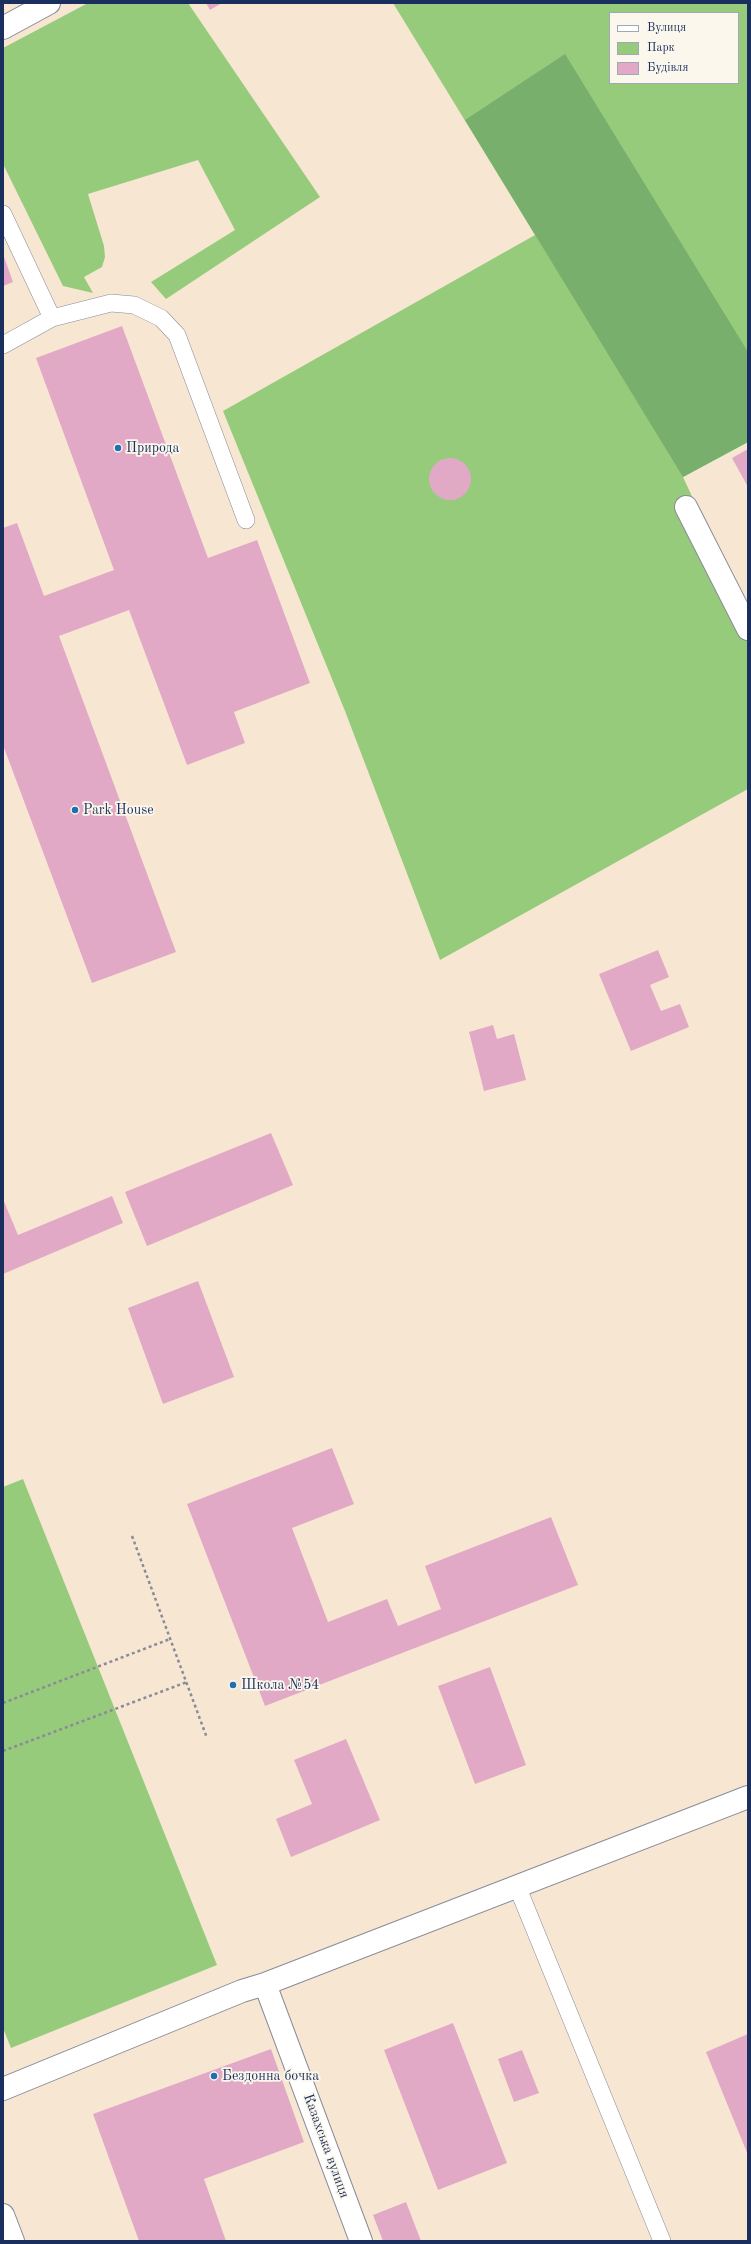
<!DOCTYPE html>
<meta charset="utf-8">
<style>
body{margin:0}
#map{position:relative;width:751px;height:2244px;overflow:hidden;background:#f7e7d2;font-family:"Old Standard TT",serif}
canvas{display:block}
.frame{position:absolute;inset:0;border:4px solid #1b2f5e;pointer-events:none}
.legend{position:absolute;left:609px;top:12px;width:130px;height:72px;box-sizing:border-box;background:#fbf7ec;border:1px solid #a1a7b3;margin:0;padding:5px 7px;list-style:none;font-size:12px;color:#1b2f5e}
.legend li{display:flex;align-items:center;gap:8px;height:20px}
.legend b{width:20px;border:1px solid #a1a7b3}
</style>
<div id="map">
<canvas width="751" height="2244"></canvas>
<div class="frame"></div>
<ul class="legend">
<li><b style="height:5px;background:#fff"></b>Вулиця</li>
<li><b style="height:11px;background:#97cb7c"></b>Парк</li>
<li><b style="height:11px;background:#e1a9c5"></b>Будівля</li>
</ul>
</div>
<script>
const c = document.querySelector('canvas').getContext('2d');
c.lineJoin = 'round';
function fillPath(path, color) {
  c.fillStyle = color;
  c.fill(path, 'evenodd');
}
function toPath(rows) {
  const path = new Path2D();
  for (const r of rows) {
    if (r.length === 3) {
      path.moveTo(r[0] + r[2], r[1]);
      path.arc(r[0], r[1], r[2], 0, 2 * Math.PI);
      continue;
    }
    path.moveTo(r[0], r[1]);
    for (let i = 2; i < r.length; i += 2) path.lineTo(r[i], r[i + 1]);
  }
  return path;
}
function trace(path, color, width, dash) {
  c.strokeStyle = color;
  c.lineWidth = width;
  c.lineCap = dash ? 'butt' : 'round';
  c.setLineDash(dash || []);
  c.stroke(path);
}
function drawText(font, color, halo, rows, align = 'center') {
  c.font = font + ' "Old Standard TT",serif';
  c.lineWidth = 3.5;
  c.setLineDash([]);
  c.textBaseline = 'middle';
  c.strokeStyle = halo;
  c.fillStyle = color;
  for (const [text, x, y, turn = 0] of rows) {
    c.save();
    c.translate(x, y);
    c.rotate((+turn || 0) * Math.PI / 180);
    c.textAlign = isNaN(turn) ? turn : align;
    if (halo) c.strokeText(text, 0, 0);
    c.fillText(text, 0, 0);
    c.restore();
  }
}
fillPath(toPath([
 [88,3,188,3,320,197,166,299,151,282,235,230,198,160,88,194,104,246,105,257,102,267,84,277,93,293,63,286,3,164,3,48],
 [393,3,748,3,748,442,683,477,748,617,748,789,440,960,345,711,223,411,535,235],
 [610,13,738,13,738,83,610,83],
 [23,1479,217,1965,11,2048,3,2028,3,1487]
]), '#97cb7c');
fillPath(toPath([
 [565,54,748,352,748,442,683,477,465,120]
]), '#79af6c');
fillPath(toPath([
 [206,3,222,3,210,10],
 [3,254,13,282,3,286],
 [122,326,208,558,257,540,310,683,234,712,245,743,187,765,129,610,59,636,176,952,92,983,3,745,3,528,17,523,44,596,114,570,36,358],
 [748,449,748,487,732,458],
 [450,479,21],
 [658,950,669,977,650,985,661,1011,680,1004,689,1027,631,1051,599,974],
 [493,1025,497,1039,514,1034,526,1080,484,1091,469,1032],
 [271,1133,293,1185,147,1246,125,1192],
 [112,1196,123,1223,3,1274,3,1199,18,1235],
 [198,1281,234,1377,163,1404,128,1308],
 [332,1448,354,1504,292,1528,328,1622,387,1599,398,1626,441,1609,425,1566,551,1517,578,1585,265,1706,187,1504],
 [490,1667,526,1765,475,1784,438,1686],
 [346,1739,380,1820,291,1857,276,1819,312,1804,294,1760],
 [453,2023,507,2163,438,2190,384,2050],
 [748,2034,748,2155,706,2052],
 [271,2049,304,2142,204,2179,226,2241,139,2241,93,2114],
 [522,2050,539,2093,514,2102,498,2059],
 [406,2202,421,2241,383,2241,373,2215]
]), '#e1a9c5');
const lane = toPath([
 [3,214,52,318],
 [3,345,52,318,111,303,134,305,161,318,177,335,246,520],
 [517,1886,662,2241]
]);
const street = toPath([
 [3,28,49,3],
 [686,507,748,629],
 [265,1984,361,2241],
 [3,2089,242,1991,265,1984,748,1797]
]);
const secondary = toPath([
 [3,2215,13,2241]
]);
trace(lane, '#898b98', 18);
trace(street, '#898b98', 24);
trace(secondary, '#898b98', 24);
trace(toPath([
 [132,1536,207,1738],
 [3,1703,170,1639],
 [3,1751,187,1682]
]), '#898b98', 2.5, [3, 3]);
trace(lane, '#fff', 17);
trace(street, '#fff', 22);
trace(secondary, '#fff', 22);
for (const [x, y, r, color] of [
 [118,448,4,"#1f6fb2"],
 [75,810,4,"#1f6fb2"],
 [233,1685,4,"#1f6fb2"],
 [214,2076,4,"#1f6fb2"]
]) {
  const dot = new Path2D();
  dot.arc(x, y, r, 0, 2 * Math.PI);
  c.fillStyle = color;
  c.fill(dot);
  trace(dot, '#fbf7ec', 1.5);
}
drawText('14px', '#1b2f5e', '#fbf7ec', [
 ["Природа",126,448],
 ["Park House",83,810],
 ["Школа №54",241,1685],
 ["Бездонна бочка",222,2076]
], 'left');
drawText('14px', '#1b2f5e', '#fbf7ec', [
 ["Казахська вулиця",326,2146,70]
]);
</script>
